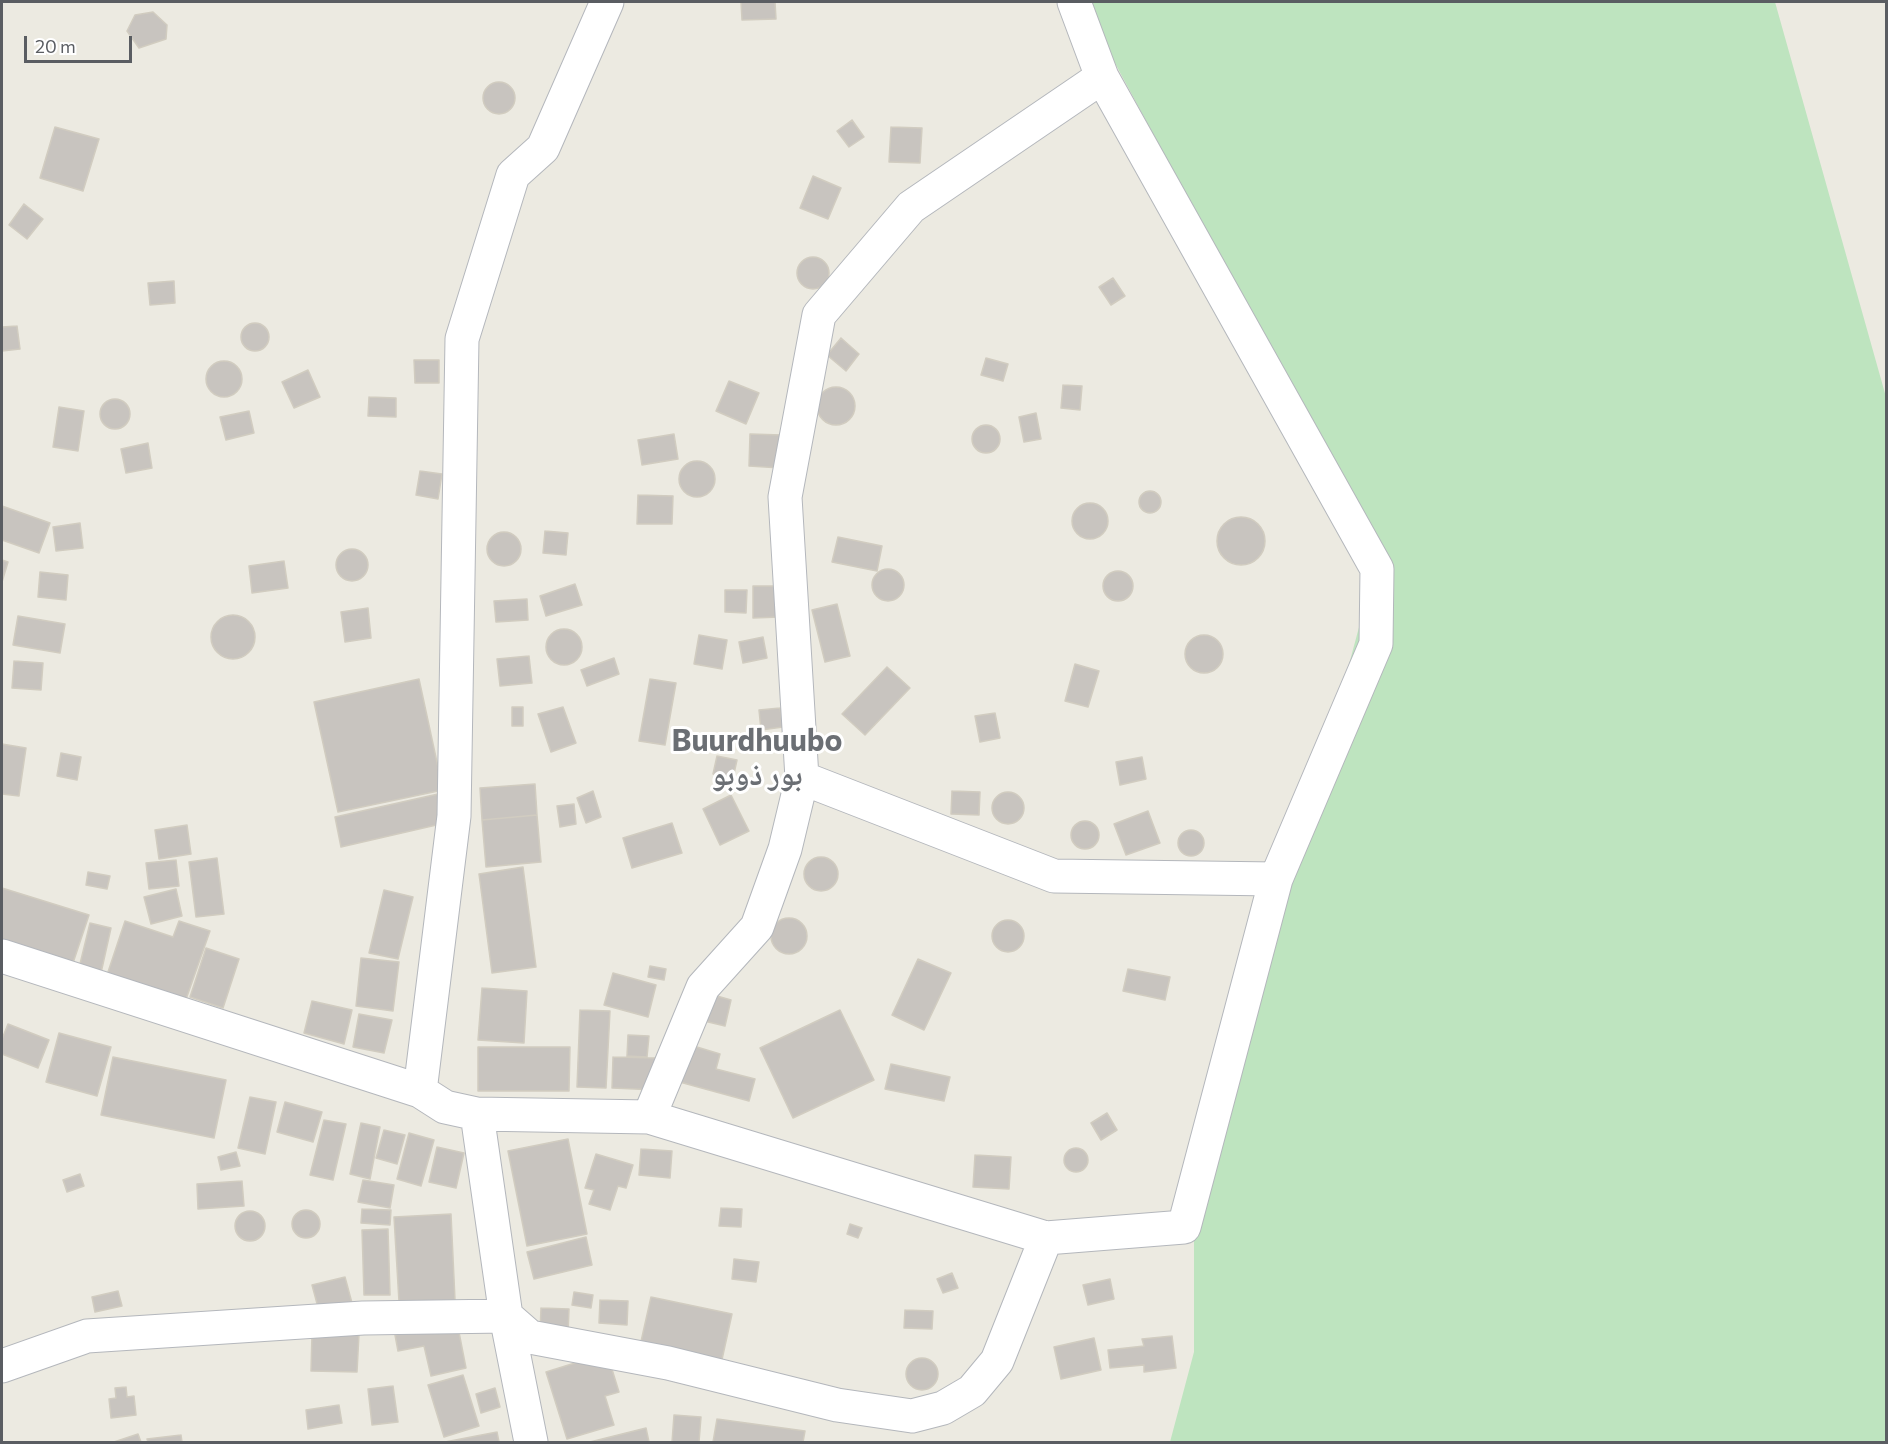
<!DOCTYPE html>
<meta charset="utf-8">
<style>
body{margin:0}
#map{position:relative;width:1888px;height:1444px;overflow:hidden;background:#eceae1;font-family:Commissioner,sans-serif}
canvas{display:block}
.frame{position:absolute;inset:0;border:3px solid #5a5d62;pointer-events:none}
.scale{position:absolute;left:24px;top:36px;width:108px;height:27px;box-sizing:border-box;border:3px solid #5a5d62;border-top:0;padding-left:8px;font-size:18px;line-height:21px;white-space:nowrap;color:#5a5d62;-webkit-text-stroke:4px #fff;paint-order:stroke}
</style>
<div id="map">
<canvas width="1888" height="1444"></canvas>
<div class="frame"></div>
<div class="scale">20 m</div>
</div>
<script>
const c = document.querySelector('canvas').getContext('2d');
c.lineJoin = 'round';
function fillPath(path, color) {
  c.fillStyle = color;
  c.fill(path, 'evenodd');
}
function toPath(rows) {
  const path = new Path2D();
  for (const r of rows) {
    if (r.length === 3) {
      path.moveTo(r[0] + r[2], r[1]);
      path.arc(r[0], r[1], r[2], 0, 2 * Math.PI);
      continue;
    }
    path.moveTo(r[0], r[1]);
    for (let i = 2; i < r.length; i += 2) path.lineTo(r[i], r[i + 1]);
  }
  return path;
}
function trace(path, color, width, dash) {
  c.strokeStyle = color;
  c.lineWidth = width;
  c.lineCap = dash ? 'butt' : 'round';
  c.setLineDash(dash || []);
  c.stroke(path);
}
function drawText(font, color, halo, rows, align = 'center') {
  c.font = font + ' Commissioner,"Noto Naskh Arabic",sans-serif';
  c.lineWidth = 6;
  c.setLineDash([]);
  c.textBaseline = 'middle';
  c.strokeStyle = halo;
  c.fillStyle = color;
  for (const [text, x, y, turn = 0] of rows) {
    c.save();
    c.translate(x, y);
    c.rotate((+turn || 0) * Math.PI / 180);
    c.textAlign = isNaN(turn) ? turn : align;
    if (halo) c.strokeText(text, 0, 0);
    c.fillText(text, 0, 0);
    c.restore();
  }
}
fillPath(toPath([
 [1082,2,1775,2,1886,397,1886,1442,1170,1442,1194,1352,1194,1240,1379,553]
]), '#bee4bf');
const building = toPath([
 [741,2,775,2,776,19,742,20,741,2],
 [153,12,167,25,166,39,139,48,127,31,135,15,153,12],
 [499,98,16],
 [852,120,864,137,849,147,837,131,852,120],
 [55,127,99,139,83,191,40,178,55,127],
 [891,127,922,128,920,163,889,162,891,127],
 [813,176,841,188,828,219,800,208,813,176],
 [24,204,43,219,27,239,9,225,24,204],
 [813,273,16],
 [1113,278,1125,296,1111,305,1099,287,1113,278],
 [174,281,175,303,150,305,148,283,174,281],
 [255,337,14],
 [17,326,20,349,2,351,2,327,17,326],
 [841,338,859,354,846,371,827,355,841,338],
 [986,358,1008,364,1003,381,981,375,986,358],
 [414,360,439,360,439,383,415,383,414,360],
 [224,379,18],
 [308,370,320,397,294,408,282,382,308,370],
 [729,381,759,393,746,424,716,411,729,381],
 [1063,385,1082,386,1080,410,1061,408,1063,385],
 [836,406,19],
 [369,397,396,398,396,417,368,416,369,397],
 [115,414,15],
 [59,407,84,411,78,451,53,447,59,407],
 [249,411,254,433,226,440,220,417,249,411],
 [1036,413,1041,439,1024,442,1019,417,1036,413],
 [986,439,14],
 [674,434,678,459,642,465,638,440,674,434],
 [750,434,782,435,781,468,749,466,750,434],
 [148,443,152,468,126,473,121,449,148,443],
 [697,479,18],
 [420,471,442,474,438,499,416,495,420,471],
 [1150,502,11],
 [638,495,673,496,672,524,637,524,638,495],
 [1090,521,18],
 [2,506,50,523,39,553,2,540,2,506],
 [1241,541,24],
 [80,523,83,548,56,551,53,527,80,523],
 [545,531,568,533,566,555,543,553,545,531],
 [504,549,17],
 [838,537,882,546,877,571,832,562,838,537],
 [352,565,16],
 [2,560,8,562,2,582,2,560],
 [284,561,288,588,252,593,249,566,284,561],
 [888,585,16],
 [1118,586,15],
 [40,572,68,575,66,600,38,597,40,572],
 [575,584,582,605,546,616,540,596,575,584],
 [753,586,781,586,780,617,753,618,753,586],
 [725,590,747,590,746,613,725,612,725,590],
 [527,599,528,620,496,622,494,601,527,599],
 [837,604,850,656,825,662,812,610,837,604],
 [368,608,371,638,345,642,341,612,368,608],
 [233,637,22],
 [18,616,65,624,60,653,13,645,18,616],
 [564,647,18],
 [699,635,727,640,722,669,694,664,699,635],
 [1204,654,19],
 [763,637,767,658,743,663,739,642,763,637],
 [529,656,532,683,500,686,497,659,529,656],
 [614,658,619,674,587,686,581,670,614,658],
 [14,661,43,663,41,690,12,688,14,661],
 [1075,664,1099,671,1088,707,1065,701,1075,664],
 [887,667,910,688,865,735,842,714,887,667],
 [419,679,443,790,338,812,314,702,419,679],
 [650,679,676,683,665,745,639,741,650,679],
 [512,707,523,707,523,726,512,726,512,707],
 [563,707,576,743,551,752,538,714,563,707],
 [780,708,783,727,761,730,759,710,780,708],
 [995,713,1000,738,980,742,975,716,995,713],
 [2,744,26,748,19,796,2,794,2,744],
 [61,753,81,757,77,780,57,776,61,753],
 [717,756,737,760,733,778,713,774,717,756],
 [1142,757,1146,779,1120,785,1116,762,1142,757],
 [535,784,537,815,482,820,480,788,535,784],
 [593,791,601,817,586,823,577,798,593,791],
 [952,791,980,792,979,815,951,814,952,791],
 [1008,808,16],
 [438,794,445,823,341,847,335,817,438,794],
 [731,795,749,831,720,845,703,809,731,795],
 [574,804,576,824,560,827,557,806,574,804],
 [1148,811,1160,843,1126,855,1114,824,1148,811],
 [537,815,541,862,486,867,482,820,537,815],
 [1085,835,14],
 [672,823,682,853,632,868,623,838,672,823],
 [187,825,191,854,159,859,155,830,187,825],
 [1191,843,13],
 [821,874,17],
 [217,858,224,914,196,917,189,862,217,858],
 [176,860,179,886,149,889,146,863,176,860],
 [523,867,536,967,492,973,479,874,523,867],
 [88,872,110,876,107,889,86,885,88,872],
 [2,888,89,915,71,969,2,946,2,888],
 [176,889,182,916,151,924,144,897,176,889],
 [384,890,413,897,398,959,369,953,384,890],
 [789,936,18],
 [1008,936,16],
 [125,921,173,937,179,921,210,931,184,1005,106,978,125,921],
 [90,923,111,928,101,973,79,968,90,923],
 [206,948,239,959,223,1008,190,997,206,948],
 [361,958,399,962,393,1011,356,1006,361,958],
 [918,959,951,973,924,1030,892,1015,918,959],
 [650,966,666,969,664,980,648,977,650,966],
 [1128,969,1170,977,1165,1000,1123,991,1128,969],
 [613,973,656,985,648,1017,604,1005,613,973],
 [482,988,527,991,524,1043,478,1040,482,988],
 [710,994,731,1000,725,1026,704,1021,710,994],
 [312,1001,352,1010,344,1044,304,1033,312,1001],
 [580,1010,610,1011,606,1088,577,1087,580,1010],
 [840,1010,874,1080,793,1118,760,1048,840,1010],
 [359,1014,392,1020,384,1053,353,1047,359,1014],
 [8,1024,49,1040,38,1068,2,1054,2,1039,8,1024],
 [59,1033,111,1047,97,1096,46,1082,59,1033],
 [628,1035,649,1036,647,1057,627,1056,628,1035],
 [687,1044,720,1054,716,1069,755,1079,749,1101,676,1081,687,1044],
 [478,1047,570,1047,569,1091,478,1091,478,1047],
 [113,1057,226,1080,214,1138,101,1115,113,1057],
 [613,1057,657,1058,656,1090,612,1088,613,1057],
 [891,1064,950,1077,944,1101,885,1089,891,1064],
 [250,1097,276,1102,265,1154,238,1148,250,1097],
 [285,1102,322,1112,313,1142,277,1132,285,1102],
 [1107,1113,1117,1130,1101,1140,1091,1123,1107,1113],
 [324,1120,346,1124,333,1180,310,1175,324,1120],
 [361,1123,380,1127,370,1179,350,1174,361,1123],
 [384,1130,405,1135,397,1164,376,1158,384,1130],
 [409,1133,434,1140,421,1186,397,1179,409,1133],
 [568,1139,587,1234,527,1246,508,1151,568,1139],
 [437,1147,464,1153,456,1188,429,1182,437,1147],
 [1076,1160,12],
 [641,1149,672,1151,670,1178,639,1175,641,1149],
 [236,1152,240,1166,221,1170,218,1157,236,1152],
 [596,1154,633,1165,626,1188,618,1186,610,1210,589,1204,594,1190,585,1188,596,1154],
 [975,1155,1011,1157,1009,1189,973,1187,975,1155],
 [80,1174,84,1186,67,1192,63,1180,80,1174],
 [363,1180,394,1185,390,1208,358,1202,363,1180],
 [242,1181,244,1206,198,1209,197,1184,242,1181],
 [721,1208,742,1209,741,1227,719,1226,721,1208],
 [362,1209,391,1210,390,1225,361,1223,362,1209],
 [306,1224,14],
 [250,1226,15],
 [451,1214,455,1300,399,1302,394,1217,451,1214],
 [850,1224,862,1228,858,1238,847,1234,850,1224],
 [388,1229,390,1295,364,1295,362,1230,388,1229],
 [586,1237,592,1265,534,1279,527,1252,586,1237],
 [734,1259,759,1262,756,1282,732,1279,734,1259],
 [952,1273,958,1288,943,1293,937,1279,952,1273],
 [345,1277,352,1303,319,1311,312,1285,345,1277],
 [1110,1279,1114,1299,1088,1305,1083,1285,1110,1279],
 [118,1291,122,1306,95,1312,92,1297,118,1291],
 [574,1292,593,1295,591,1308,572,1305,574,1292],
 [651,1297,732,1314,721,1364,640,1346,651,1297],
 [600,1300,628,1301,627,1325,599,1323,600,1300],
 [541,1308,569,1309,568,1334,540,1333,541,1308],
 [905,1310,933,1311,932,1329,904,1328,905,1310],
 [457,1322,466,1368,431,1376,424,1346,398,1351,395,1335,457,1322],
 [312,1333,359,1334,357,1372,311,1371,312,1333],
 [1172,1336,1176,1368,1144,1372,1144,1365,1110,1368,1108,1350,1144,1346,1142,1339,1172,1336],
 [1094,1338,1101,1370,1061,1379,1054,1347,1094,1338],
 [607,1353,619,1392,605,1396,614,1425,567,1439,546,1372,607,1353],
 [922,1374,16],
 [463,1375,479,1426,444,1437,428,1385,463,1375],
 [393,1386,398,1422,372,1425,368,1389,393,1386],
 [126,1387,127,1397,134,1396,136,1415,111,1418,109,1399,116,1398,115,1388,126,1387],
 [495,1388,500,1407,481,1413,476,1394,495,1388],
 [339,1405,342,1423,308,1429,306,1410,339,1405],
 [674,1415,701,1417,699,1442,672,1442,674,1415],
 [717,1419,805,1431,803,1442,713,1442,717,1419],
 [646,1428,649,1442,590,1442,646,1428],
 [497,1432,499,1442,444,1442,445,1442,497,1432],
 [138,1434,141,1442,114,1442,138,1434],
 [181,1435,182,1442,148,1442,147,1439,181,1435]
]);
fillPath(building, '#c8c4bf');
trace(building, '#d1ccc0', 1.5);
const street = toPath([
 [1102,77,911,207,819,315,785,497,802,778,1054,876,1276,879],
 [2,956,420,1091,445,1107,477,1114,506,1316,531,1442],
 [420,1091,454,816,462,339,513,175,543,148,607,2],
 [477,1114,649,1117,1046,1238,1184,1227,1276,879,1376,644,1377,569,1102,77,1074,2],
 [649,1117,703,987,757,927,785,849,802,778],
 [2,1366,87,1336,363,1318,506,1316,530,1337,668,1363,837,1405,912,1416,943,1408,972,1391,997,1361,1046,1238]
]);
trace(street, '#b4b7bc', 35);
trace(street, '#fff', 33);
drawText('bold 30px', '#6b6f74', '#fff', [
 ["Buurdhuubo",757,741],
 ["بور ذوبو",757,775]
]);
</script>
